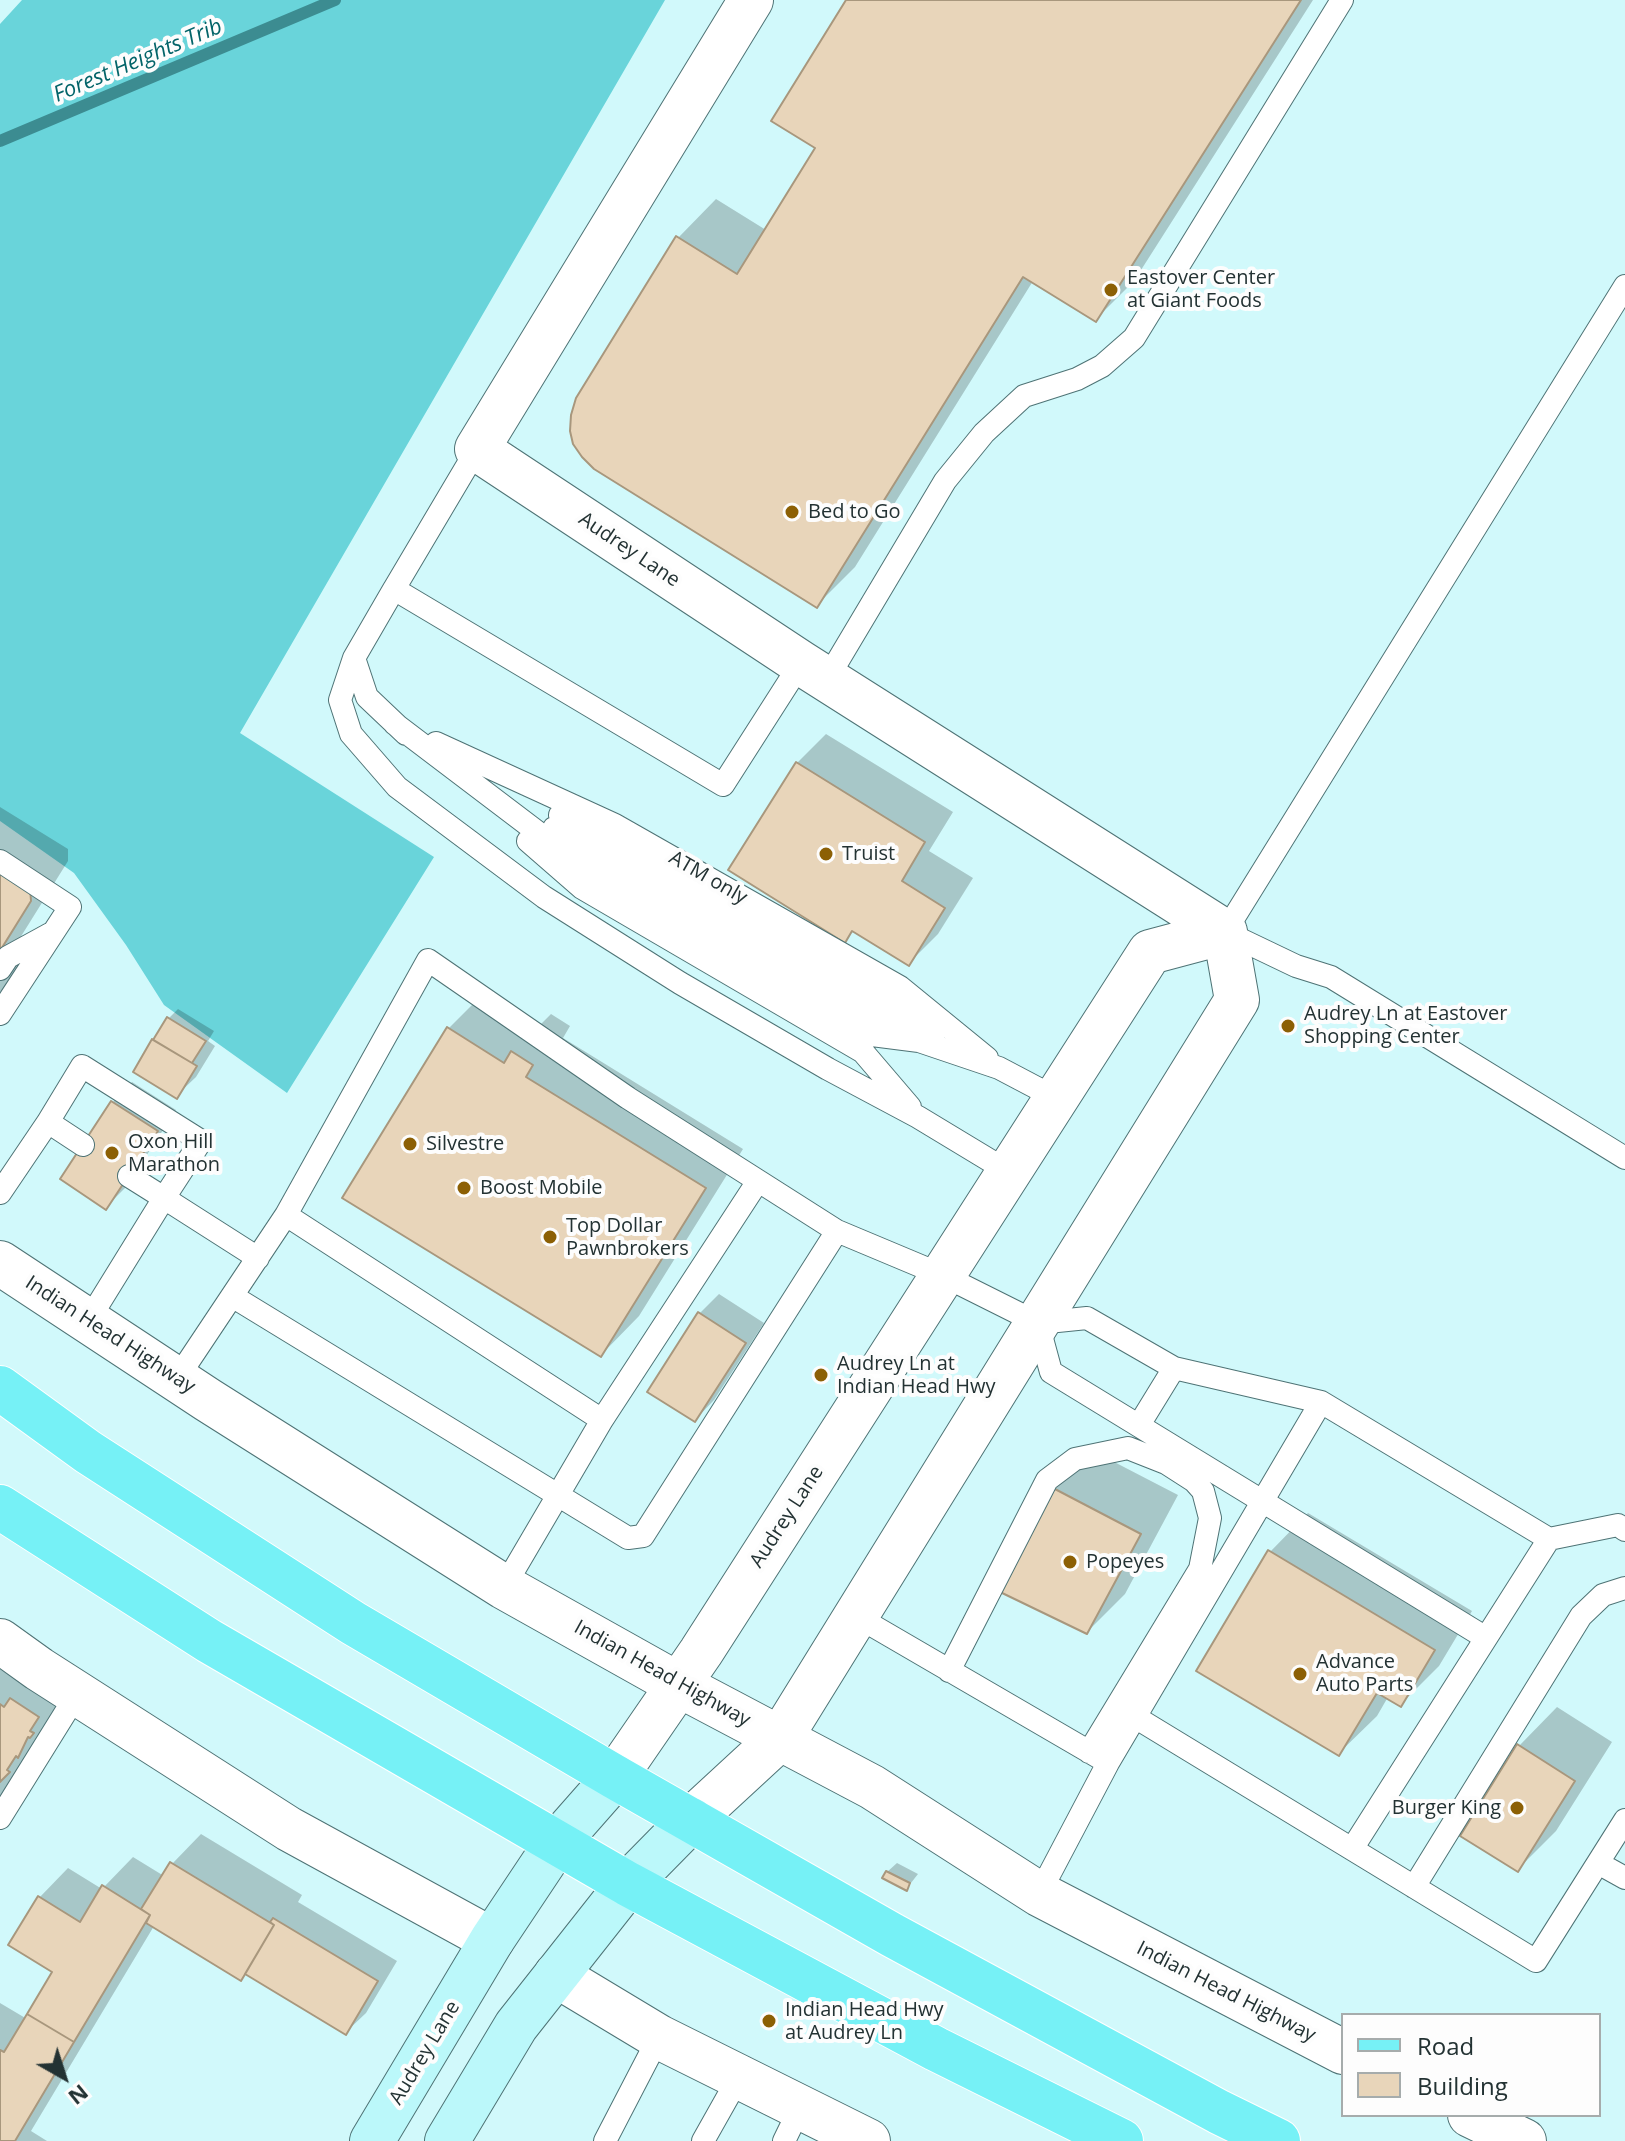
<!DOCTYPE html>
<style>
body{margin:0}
#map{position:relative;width:1625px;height:2141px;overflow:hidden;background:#d1f9fb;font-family:"Open Sans",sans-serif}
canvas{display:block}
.legend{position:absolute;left:1341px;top:2013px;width:260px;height:104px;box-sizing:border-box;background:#fdfdfd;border:2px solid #a6acac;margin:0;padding:10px 14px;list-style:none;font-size:24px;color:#233233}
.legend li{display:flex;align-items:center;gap:16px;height:40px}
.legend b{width:40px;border:2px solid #a6acac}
.north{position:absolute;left:24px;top:2037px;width:80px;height:80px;-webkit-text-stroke:6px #fdfdfd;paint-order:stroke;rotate:141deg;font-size:22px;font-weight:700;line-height:32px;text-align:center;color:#233233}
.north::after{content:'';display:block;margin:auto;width:28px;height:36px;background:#233233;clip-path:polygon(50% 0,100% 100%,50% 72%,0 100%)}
</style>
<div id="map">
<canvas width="1625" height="2141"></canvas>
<ul class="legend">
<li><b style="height:10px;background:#76f1f6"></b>Road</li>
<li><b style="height:22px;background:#e8d5ba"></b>Building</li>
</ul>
<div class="north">N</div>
</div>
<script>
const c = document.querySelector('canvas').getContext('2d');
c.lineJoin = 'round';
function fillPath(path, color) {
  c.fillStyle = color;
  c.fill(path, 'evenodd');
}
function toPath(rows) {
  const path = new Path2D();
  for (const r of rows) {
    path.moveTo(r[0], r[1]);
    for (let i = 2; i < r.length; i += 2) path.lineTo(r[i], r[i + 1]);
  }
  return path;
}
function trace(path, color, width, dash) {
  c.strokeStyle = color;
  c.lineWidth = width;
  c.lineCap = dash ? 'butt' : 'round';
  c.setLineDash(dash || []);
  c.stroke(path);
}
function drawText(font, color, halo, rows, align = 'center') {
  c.font = font + ' "Open Sans",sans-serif';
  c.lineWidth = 8;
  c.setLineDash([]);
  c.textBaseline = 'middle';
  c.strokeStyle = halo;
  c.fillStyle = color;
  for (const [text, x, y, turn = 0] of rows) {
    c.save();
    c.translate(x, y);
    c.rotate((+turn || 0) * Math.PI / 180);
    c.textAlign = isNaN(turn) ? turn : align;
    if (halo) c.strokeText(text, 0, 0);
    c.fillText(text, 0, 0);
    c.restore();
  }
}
fillPath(toPath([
 [22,0,665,0,240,733,434,857,287,1093,164,1005,126,945,74,873,0,821,0,24]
]), '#69d4da');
fillPath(toPath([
 [848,0,1313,0,1134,281,1096,319,1033,281,855,567,817,605,678,238,716,199,766,230,818,147],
 [826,734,953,812,929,851,973,878,938,934,909,963,855,930,844,940,797,763],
 [0,807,68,849,68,861,20,938,22,970,0,992],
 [487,990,541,1024,551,1014,570,1026,563,1038,743,1149,639,1316,601,1355,449,1028],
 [178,1009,214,1031,208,1041,215,1046,196,1077,176,1096,169,1018],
 [132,1082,176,1110,126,1187,106,1207,63,1178,113,1102],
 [719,1294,764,1323,714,1400,695,1420,699,1314],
 [1093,1451,1178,1495,1125,1594,1087,1632,1001,1590,1055,1489],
 [1308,1513,1472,1611,1439,1666,1401,1704,1388,1697,1377,1716,1338,1754,1270,1552],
 [0,1645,59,1706,51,1715,47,1726,34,1741,38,1742,25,1757,24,1764,11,1779,14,1781,0,1798],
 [1557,1707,1612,1742,1556,1831,1518,1869,1519,1746],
 [201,1834,302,1895,298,1902,397,1961,366,2013,346,2032,247,1972,154,1926,31,2131,47,2141,0,2141,0,2003,27,2019,55,1971,39,1898,68,1868,102,1889,133,1857,164,1876,172,1864],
 [897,1863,918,1874,907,1888,887,1872]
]), '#0003');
trace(toPath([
 [0,141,335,0]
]), '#3c8c91', 12);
const building = toPath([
 [846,0,1301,0,1096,322,1023,277,817,608,594,469,582,457,573,444,570,431,571,415,576,398,676,236,737,274,815,148,771,121,846,0],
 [796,762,925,842,902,881,945,908,909,966,852,931,845,943,728,870,796,762],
 [0,868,30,887,31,901,0,951,0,868],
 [167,1017,206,1041,192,1063,153,1040,167,1017],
 [447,1027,504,1063,511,1051,533,1065,526,1077,706,1188,601,1357,342,1198,447,1027],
 [152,1039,197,1066,177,1099,133,1072,152,1039],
 [111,1101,158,1131,106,1210,60,1179,111,1101],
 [698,1312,746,1343,695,1422,647,1392,698,1312],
 [1053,1488,1141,1534,1087,1634,998,1591,1053,1488],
 [1268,1550,1435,1650,1401,1707,1377,1693,1339,1756,1196,1671,1268,1550],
 [10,1698,39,1717,30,1731,34,1733,30,1738,28,1737,18,1758,16,1756,7,1770,10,1772,0,1782,0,1704,4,1707,10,1698],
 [1517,1744,1575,1781,1518,1872,1460,1836,1517,1744],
 [170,1862,274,1925,241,1981,146,1923,150,1915,141,1909,170,1862],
 [886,1871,910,1883,907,1891,882,1878,886,1871],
 [102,1885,150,1915,74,2042,27,2014,52,1972,8,1945,38,1896,80,1922,102,1885],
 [273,1918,378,1981,346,2035,245,1974,274,1925,270,1922,273,1918],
 [27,2014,74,2042,15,2141,0,2141,0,2050,4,2052,27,2014]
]);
fillPath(building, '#e8d5ba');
trace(building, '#a8977d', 2);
const lane = toPath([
 [1625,286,1225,932,1296,966,1331,977,1625,1158],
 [477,449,394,589,723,785,801,663],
 [394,589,354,658,340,700,351,734,397,787,544,897,680,983,828,1069,918,1117,1009,1172],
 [354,658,367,697,406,734],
 [827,679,945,481,984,433,1024,396,1077,379,1102,366,1134,338,1342,0],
 [395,724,590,872,826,1005,872,1035,919,1041,999,1068,1056,1098],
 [436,743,615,825,900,987,987,1058],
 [560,815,936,1031],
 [554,828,599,857,825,984,908,1035],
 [528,841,582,888,863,1052,910,1107],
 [0,861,70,907,0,1014],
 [0,969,8,957,50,934],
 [48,1122,82,1066,201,1141,164,1198,129,1176],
 [0,1193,48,1122,83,1145],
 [286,1215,428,960,628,1098,837,1231,942,1275,1038,1323,1087,1318,1174,1368],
 [232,1296,628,1538,643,1536,837,1231],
 [88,1321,164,1198,258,1258],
 [1038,1324,1051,1372,1486,1638],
 [176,1380,286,1215,602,1420,758,1181],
 [1139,1425,1174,1368,1321,1402,1549,1539,1618,1525,1625,1530],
 [504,1587,602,1420],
 [856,1616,1100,1758],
 [949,1671,1047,1480,1075,1459,1128,1448,1166,1463,1194,1481,1203,1491,1210,1518,1200,1569,1089,1752],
 [1135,1717,1536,1961,1625,1820],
 [0,1818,77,1694],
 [1352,1849,1549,1539],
 [1598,1863,1625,1878],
 [1414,1887,1581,1616,1603,1595,1625,1588],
 [1039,1894,1108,1763,1321,1402],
 [605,2141,659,2037],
 [703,2141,739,2077],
 [784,2141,800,2108]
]);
const street = toPath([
 [0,1263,208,1400,504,1587,679,1685,872,1787,1039,1894,1343,2052],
 [0,1641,39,1669,289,1829,492,1940],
 [615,1777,701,1652,1150,952,1225,932],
 [691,1820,781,1737,1237,1000,1225,932,801,663,477,449,751,0],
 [556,1975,659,2037,868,2141],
 [1470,2115,1524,2141]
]);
const secondary = toPath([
 [372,2141,492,1940,556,1844,615,1777],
 [447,2141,516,2026,628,1884,691,1820]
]);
const primary = toPath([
 [0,1388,88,1452,353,1623,615,1777,892,1935,1219,2112,1278,2141],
 [0,1507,209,1641,628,1884,936,2049,1121,2141]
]);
trace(lane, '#4e7375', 24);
trace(street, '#4e7375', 46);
trace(secondary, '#4e7375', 46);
trace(primary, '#fff', 46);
trace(lane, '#fff', 22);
trace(street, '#fff', 44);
trace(secondary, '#bbf8fa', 44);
trace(primary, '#76f1f6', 44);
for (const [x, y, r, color] of [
 [1111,290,8,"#8c6005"],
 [792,512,8,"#8c6005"],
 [826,854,8,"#8c6005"],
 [1288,1026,8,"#8c6005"],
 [410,1144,8,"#8c6005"],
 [112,1153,8,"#8c6005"],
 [464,1188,8,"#8c6005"],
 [550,1237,8,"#8c6005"],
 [821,1375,8,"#8c6005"],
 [1070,1562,8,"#8c6005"],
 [1300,1674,8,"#8c6005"],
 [1517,1808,8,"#8c6005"],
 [769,2021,8,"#8c6005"]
]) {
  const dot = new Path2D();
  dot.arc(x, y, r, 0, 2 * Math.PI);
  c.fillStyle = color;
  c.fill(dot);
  trace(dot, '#fdfdfd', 3);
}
drawText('20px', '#233233', '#fdfdfd', [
 ["Eastover Center",1127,278],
 ["at Giant Foods",1127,301],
 ["Bed to Go",808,512],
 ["Truist",842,854],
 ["Audrey Ln at Eastover",1304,1014],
 ["Shopping Center",1304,1037],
 ["Oxon Hill",128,1142],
 ["Marathon",128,1165],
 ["Silvestre",426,1144],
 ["Boost Mobile",480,1188],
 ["Top Dollar",566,1226],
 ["Pawnbrokers",566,1249],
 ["Audrey Ln at",837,1364],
 ["Indian Head Hwy",837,1387],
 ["Popeyes",1086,1562],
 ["Advance",1316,1662],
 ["Auto Parts",1316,1685],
 ["Burger King",1501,1808,"right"],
 ["Indian Head Hwy",785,2010],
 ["at Audrey Ln",785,2033]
], 'left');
drawText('20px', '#233233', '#fdfdfd', [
 ["Audrey Lane",629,550,34],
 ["ATM only",708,878,30],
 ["Indian Head Highway",110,1335,33],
 ["Audrey Lane",787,1517,-57],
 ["Indian Head Highway",662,1674,29],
 ["Indian Head Highway",1226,1992,27],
 ["Audrey Lane",425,2053,-59]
]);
drawText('italic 22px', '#036469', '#fdfdfd', [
 ["Forest Heights Trib",138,61,-23]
]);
</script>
